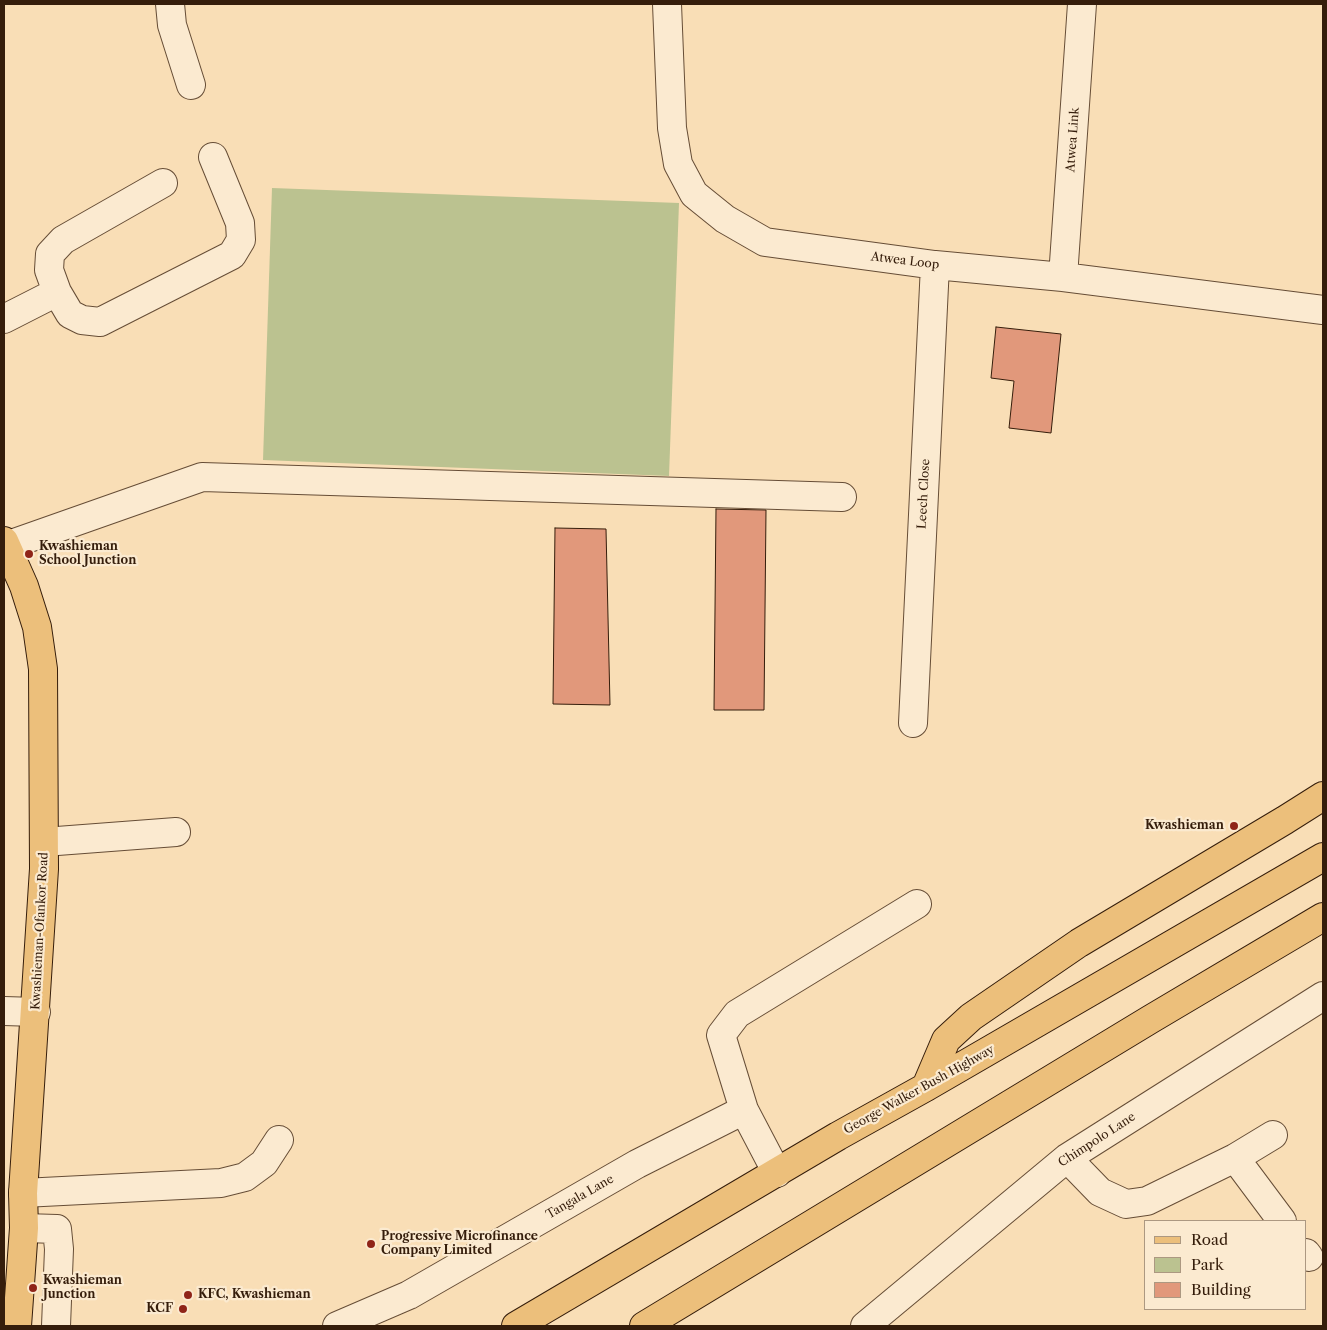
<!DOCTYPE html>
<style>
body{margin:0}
#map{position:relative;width:1327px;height:1330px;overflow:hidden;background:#f9deb6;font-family:"Libre Caslon Text",serif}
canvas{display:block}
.frame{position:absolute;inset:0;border:5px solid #351d0b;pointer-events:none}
.legend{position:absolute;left:1144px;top:1220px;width:162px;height:90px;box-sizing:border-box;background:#fbead0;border:1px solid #ac9881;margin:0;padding:6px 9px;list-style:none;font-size:15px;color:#351d0b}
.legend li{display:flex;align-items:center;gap:10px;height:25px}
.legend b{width:25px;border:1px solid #ac9881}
</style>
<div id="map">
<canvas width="1327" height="1330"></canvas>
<div class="frame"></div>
<ul class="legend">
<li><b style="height:6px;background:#ecbf7b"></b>Road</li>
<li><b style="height:14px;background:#bbc290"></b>Park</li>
<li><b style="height:14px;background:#e1987b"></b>Building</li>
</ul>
</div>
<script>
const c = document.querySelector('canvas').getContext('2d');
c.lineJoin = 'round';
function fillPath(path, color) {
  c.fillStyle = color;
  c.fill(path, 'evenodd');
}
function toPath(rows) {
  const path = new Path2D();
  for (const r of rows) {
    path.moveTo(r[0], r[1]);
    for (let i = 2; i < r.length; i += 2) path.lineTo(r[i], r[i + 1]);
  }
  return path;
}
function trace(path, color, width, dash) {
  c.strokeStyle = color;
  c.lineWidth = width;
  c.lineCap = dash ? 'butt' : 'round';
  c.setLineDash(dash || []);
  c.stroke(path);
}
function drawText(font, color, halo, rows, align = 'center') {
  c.font = font + ' "Libre Caslon Text",serif';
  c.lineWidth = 4.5;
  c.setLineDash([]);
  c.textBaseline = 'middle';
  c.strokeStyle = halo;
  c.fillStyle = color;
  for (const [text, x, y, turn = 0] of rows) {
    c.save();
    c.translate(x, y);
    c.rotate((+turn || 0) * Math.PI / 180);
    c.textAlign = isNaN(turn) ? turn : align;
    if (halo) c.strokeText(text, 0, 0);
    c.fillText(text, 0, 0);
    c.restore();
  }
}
fillPath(toPath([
 [272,188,679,203,669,476,263,460]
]), '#bbc290');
const building = toPath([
 [996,327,1061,334,1051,433,1009,428,1014,381,991,378,996,327],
 [716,509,766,510,764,710,714,710,716,509],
 [555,528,606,529,610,705,553,704,555,528]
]);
fillPath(building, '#e1987b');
trace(building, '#351d0b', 1);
const minor = toPath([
 [170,4,172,25,191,85],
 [667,4,672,128,678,164,694,194,725,219,765,242,935,265,1063,277,1323,310],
 [1063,277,1082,4],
 [57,292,70,314,82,320,100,322,232,255,241,240,240,223,213,157],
 [4,319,57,292,49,270,50,254,63,240,163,183],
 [6,546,202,477,842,497],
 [913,723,935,265],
 [44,842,176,832],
 [4,1011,36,1012],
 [1067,1158,1100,1192,1126,1204,1147,1201,1235,1158,1273,1135],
 [1235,1158,1282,1221],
 [777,1173,744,1110,721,1035,737,1014,917,904],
 [23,1193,221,1183,245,1177,264,1163,279,1140],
 [24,1228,57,1229,59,1249,56,1326],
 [1306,1253,1309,1257],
 [337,1326,409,1295,637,1164,744,1110],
 [865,1326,1067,1158,1323,996]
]);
const major = toPath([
 [4,541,24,586,37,627,43,669,44,869,23,1193,24,1228,17,1326]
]);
const highway = toPath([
 [926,1087,946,1040,971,1017,1079,943,1285,820,1323,796],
 [516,1326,838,1136,926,1087,1323,857],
 [644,1326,1151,1019,1323,917]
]);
trace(minor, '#664d36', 30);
trace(major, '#351d0b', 30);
trace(highway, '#351d0b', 30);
trace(minor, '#fbead0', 28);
trace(major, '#ecbf7b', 28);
trace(highway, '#ecbf7b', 28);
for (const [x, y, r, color] of [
 [29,554,5,"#8f2418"],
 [1234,826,5,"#8f2418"],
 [371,1244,5,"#8f2418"],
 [33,1288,5,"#8f2418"],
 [188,1295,5,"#8f2418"],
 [183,1309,5,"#8f2418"]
]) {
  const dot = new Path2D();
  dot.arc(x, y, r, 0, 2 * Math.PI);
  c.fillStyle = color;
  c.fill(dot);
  trace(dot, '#fbead0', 2);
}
drawText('12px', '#351d0b', '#fbead0', [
 ["Atwea Link",1073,140,-86],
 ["Atwea Loop",905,261,7],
 ["Leech Close",924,494,-87],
 ["Kwashieman-Ofankor Road",40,931,-87],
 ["George Walker Bush Highway",919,1090,-29],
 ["Chimpolo Lane",1097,1140,-33],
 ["Tangala Lane",580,1197,-30]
]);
drawText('bold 12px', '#351d0b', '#fbead0', [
 ["Kwashieman",39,547],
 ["School Junction",39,561],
 ["Kwashieman",1224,826,"right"],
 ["Progressive Microfinance",381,1237],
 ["Company Limited",381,1251],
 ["Kwashieman",43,1281],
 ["Junction",43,1295],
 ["KFC, Kwashieman",198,1295],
 ["KCF",173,1309,"right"]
], 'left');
</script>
